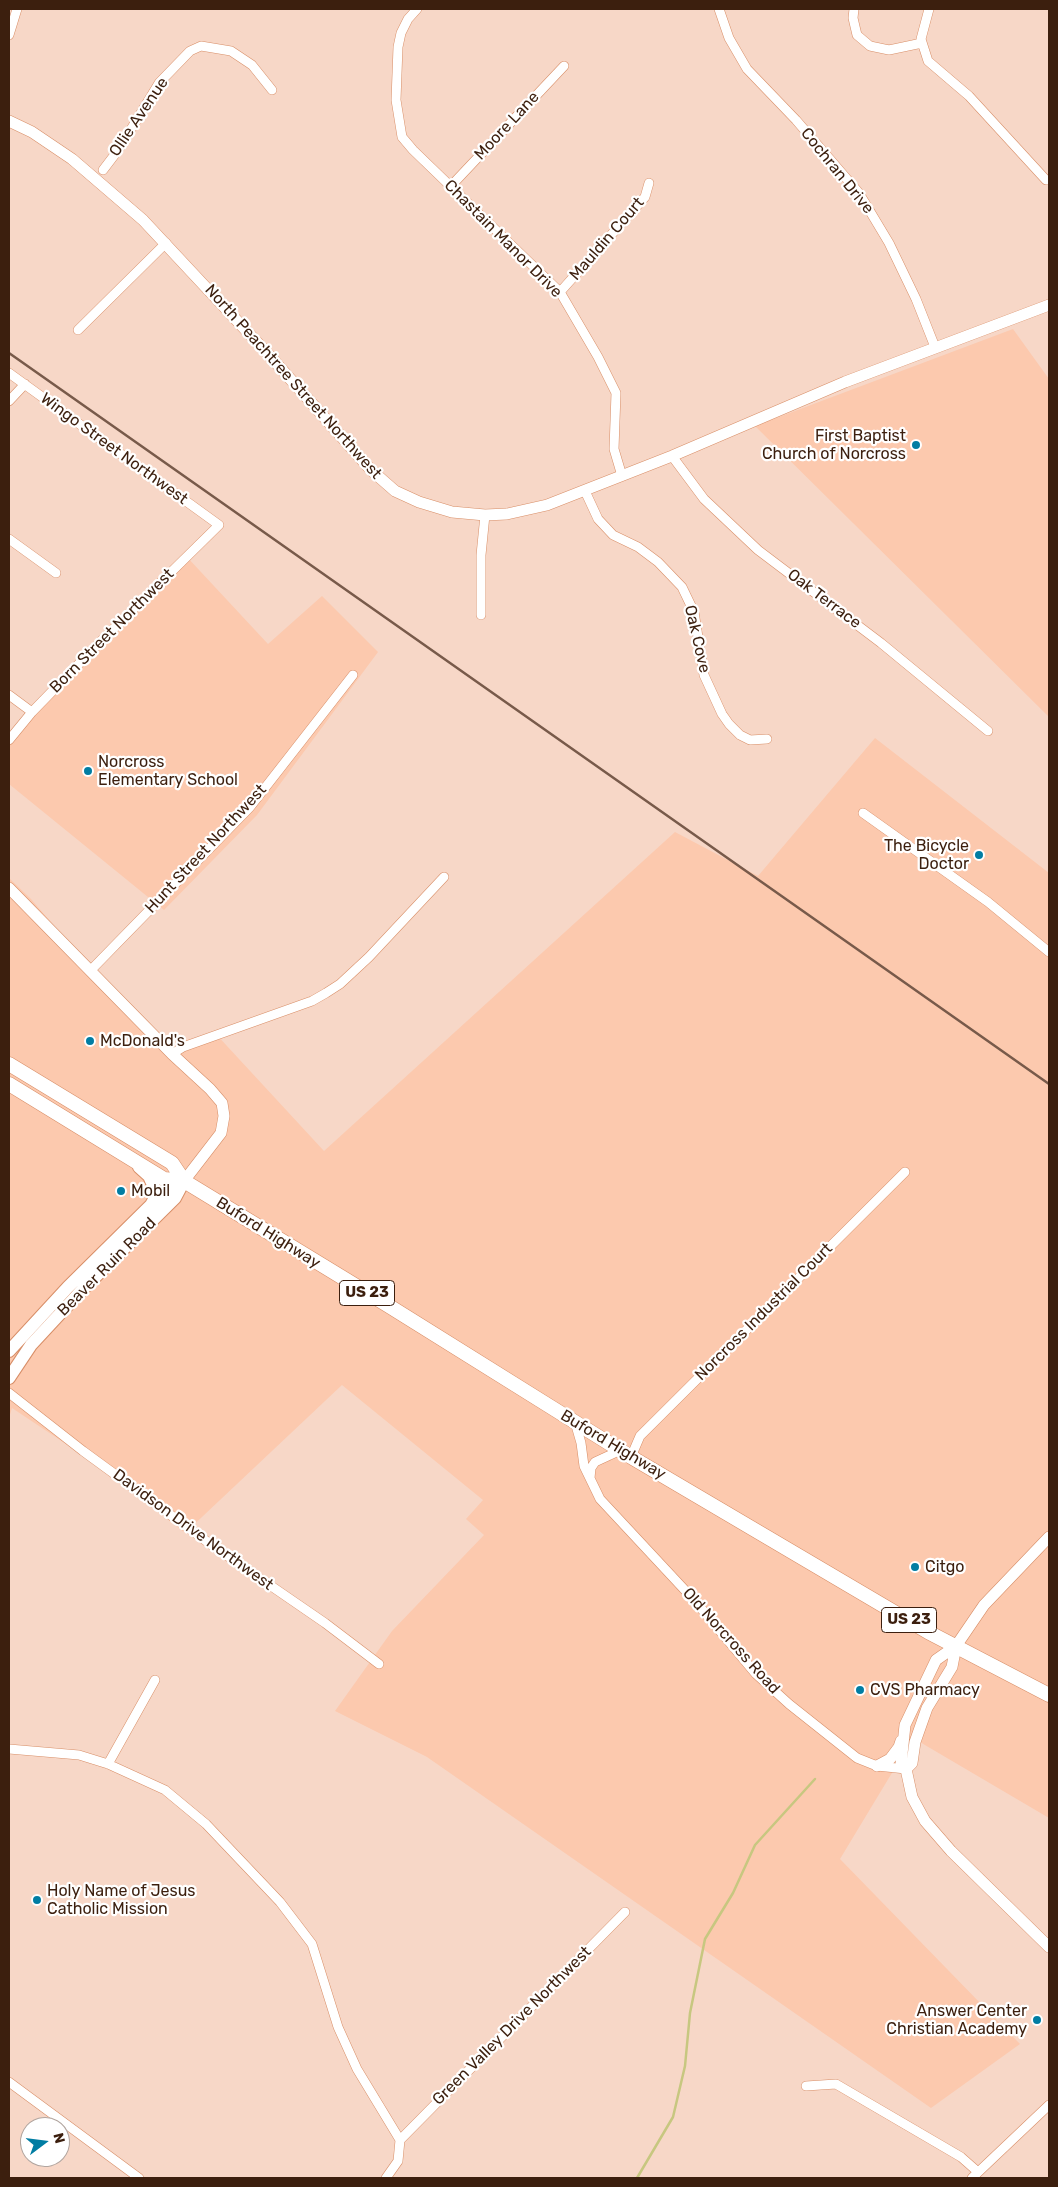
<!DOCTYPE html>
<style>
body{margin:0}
#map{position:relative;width:1058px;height:2187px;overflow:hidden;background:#f7d7c7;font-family:Rubik,sans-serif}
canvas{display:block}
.frame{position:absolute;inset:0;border:10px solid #3c1f0e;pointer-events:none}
.north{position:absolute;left:20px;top:2117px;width:50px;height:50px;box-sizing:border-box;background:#fff;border:1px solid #b1a59f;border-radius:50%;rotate:75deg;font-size:14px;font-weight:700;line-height:20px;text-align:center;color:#3c1f0e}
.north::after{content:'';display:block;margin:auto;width:18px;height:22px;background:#017da3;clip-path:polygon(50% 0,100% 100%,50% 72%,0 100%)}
</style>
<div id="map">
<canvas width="1058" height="2187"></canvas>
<div class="frame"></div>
<div class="north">N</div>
</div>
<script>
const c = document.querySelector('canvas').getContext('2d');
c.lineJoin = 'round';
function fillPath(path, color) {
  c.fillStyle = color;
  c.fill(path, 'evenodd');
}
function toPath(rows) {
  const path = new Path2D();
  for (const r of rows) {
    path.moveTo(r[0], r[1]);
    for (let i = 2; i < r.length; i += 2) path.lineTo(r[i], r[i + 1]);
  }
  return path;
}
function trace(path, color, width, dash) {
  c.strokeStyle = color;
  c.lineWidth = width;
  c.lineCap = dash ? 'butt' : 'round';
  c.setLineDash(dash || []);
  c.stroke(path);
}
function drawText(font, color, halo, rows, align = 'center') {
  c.font = font + ' Rubik,sans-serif';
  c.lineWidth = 4.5;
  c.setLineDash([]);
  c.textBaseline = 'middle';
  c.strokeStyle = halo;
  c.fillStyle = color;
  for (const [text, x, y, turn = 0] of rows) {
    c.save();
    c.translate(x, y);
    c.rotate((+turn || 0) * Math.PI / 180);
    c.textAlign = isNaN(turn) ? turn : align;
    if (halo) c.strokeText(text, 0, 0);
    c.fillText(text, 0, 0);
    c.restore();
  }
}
fillPath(toPath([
 [1013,329,1049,379,1049,717,755,426],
 [187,557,268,644,322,596,378,652,257,815,164,910,9,784,9,746,49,699],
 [875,738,1049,873,1049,1818,913,1738,840,1859,1020,2044,931,2108,427,1757,335,1711,392,1631,484,1535,466,1519,483,1500,342,1385,185,1533,111,1474,12,1408,9,1418,9,878,31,899,118,1000,174,1056,215,1033,324,1151,675,832,758,876]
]), '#fcc9ae');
trace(toPath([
 [637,2178,673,2117,685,2066,690,2013,705,1939,733,1893,755,1845,815,1779]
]), '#c7c780', 2.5);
const minor = toPath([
 [417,9,408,19,401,33,398,47,396,100,402,137,413,150,560,292,598,357,616,393,614,449,622,476],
 [719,9,729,38,747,69,796,120,859,193,889,243,916,299,935,347],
 [854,9,853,18,857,35,870,46,889,50,922,43],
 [929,9,921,39,928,61,969,96,1046,180,1049,180],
 [9,35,17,9],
 [103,170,119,149,159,83,190,51,201,46,231,51,252,65,272,90],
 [450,187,564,66],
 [560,292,645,197,649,183],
 [78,330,166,243],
 [9,373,219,525,102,640,32,712,9,740],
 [9,401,25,384],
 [672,456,704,499,758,550,881,643,988,731],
 [585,491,598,519,613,535,638,547,658,562,682,587,694,612,704,675,722,714,729,724,740,735,750,740,767,739],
 [9,539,56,573],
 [481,615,481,555,485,515],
 [9,695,32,712],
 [863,813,988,902,1049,952],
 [90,971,250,807,353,675],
 [172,1054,183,1047,312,1001,326,993,340,984,369,957,444,877],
 [9,1393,83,1451,213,1546,325,1623,379,1664],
 [575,1422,581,1443,584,1466,600,1499,695,1601,756,1674,789,1704,857,1758,877,1766,906,1769],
 [631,1457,640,1436,905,1172],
 [590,1478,591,1468,595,1462,621,1450],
 [9,1749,79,1755,108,1764,165,1790,206,1824,280,1902,312,1944,338,2027,357,2069,400,2140,398,2161,386,2178],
 [108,1764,155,1680],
 [9,2082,139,2178],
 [806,2086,836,2084,961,2157,978,2172],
 [400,2140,625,1912],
 [972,2178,1049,2105]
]);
const tertiary = toPath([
 [9,121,32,132,72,159,143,220,269,355,371,470,395,491,419,502,452,512,485,515,507,514,547,505,672,456,845,382,1049,305],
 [9,888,172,1054,210,1089,222,1103,224,1116,221,1133,184,1181],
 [877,1766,890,1759,899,1747,901,1741],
 [906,1769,912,1763,915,1742,927,1708,952,1667,956,1646,984,1605,1049,1537],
 [906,1769,912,1797,925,1821,951,1851,1049,1947],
 [906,1769,901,1764,905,1725,936,1660,956,1646]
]);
const secondary = toPath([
 [139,1167,149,1176,154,1187,155,1198,151,1205],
 [9,1351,68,1287,151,1205,182,1182],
 [9,1378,31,1345,82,1290,175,1198,184,1181]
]);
const primary = toPath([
 [9,1064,172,1163,184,1181],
 [9,1084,164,1179,184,1181,389,1306,631,1457,928,1632,1049,1695]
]);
trace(minor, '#d88e67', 10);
trace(tertiary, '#d88e67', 12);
trace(secondary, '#d88e67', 14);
trace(primary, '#d88e67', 15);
trace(minor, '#fff', 9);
trace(tertiary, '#fff', 11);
trace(secondary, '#fff', 12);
trace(primary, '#fff', 14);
trace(toPath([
 [9,353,1049,1084]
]), '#785a4a', 2.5);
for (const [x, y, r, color] of [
 [916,445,5,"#017da3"],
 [88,771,5,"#017da3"],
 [979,855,5,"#017da3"],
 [90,1041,5,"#017da3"],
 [121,1191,5,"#017da3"],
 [915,1567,5,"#017da3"],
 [860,1690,5,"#017da3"],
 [37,1900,5,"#017da3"],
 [1037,2020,5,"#017da3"]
]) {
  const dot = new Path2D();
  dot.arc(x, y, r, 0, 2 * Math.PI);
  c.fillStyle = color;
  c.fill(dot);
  trace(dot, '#fff', 2);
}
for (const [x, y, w] of [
 [367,1293,55],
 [909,1620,55]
]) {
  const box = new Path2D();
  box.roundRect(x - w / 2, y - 12.5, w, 25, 4);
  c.fillStyle = '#fff';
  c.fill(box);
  trace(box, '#3c1f0e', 1);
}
drawText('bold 15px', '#3c1f0e', null, [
 ["US 23",367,1293],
 ["US 23",909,1620]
]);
drawText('16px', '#3c1f0e', '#fff', [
 ["Ollie Avenue",139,117,-56],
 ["Moore Lane",507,126,-47],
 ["Cochran Drive",837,171,51],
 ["Chastain Manor Drive",503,239,45],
 ["Mauldin Court",607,239,-49],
 ["North Peachtree Street Northwest",293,382,48],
 ["Wingo Street Northwest",114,449,36],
 ["Oak Terrace",824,599,37],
 ["Born Street Northwest",112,631,-45],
 ["Oak Cove",697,639,77],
 ["Hunt Street Northwest",206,849,-47],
 ["Buford Highway",268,1233,32],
 ["Beaver Ruin Road",107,1267,-45],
 ["Norcross Industrial Court",764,1312,-45],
 ["Buford Highway",613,1445,31],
 ["Davidson Drive Northwest",193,1530,36],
 ["Old Norcross Road",731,1641,48],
 ["Green Valley Drive Northwest",512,2026,-45]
]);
drawText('16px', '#3c1f0e', '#fff', [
 ["First Baptist",906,436,"right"],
 ["Church of Norcross",906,454,"right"],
 ["Norcross",98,762],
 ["Elementary School",98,780],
 ["The Bicycle",969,846,"right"],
 ["Doctor",969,864,"right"],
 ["McDonald's",100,1041],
 ["Mobil",131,1191],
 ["Citgo",925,1567],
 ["CVS Pharmacy",870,1690],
 ["Holy Name of Jesus",47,1891],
 ["Catholic Mission",47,1909],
 ["Answer Center",1027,2011,"right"],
 ["Christian Academy",1027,2029,"right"]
], 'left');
</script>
